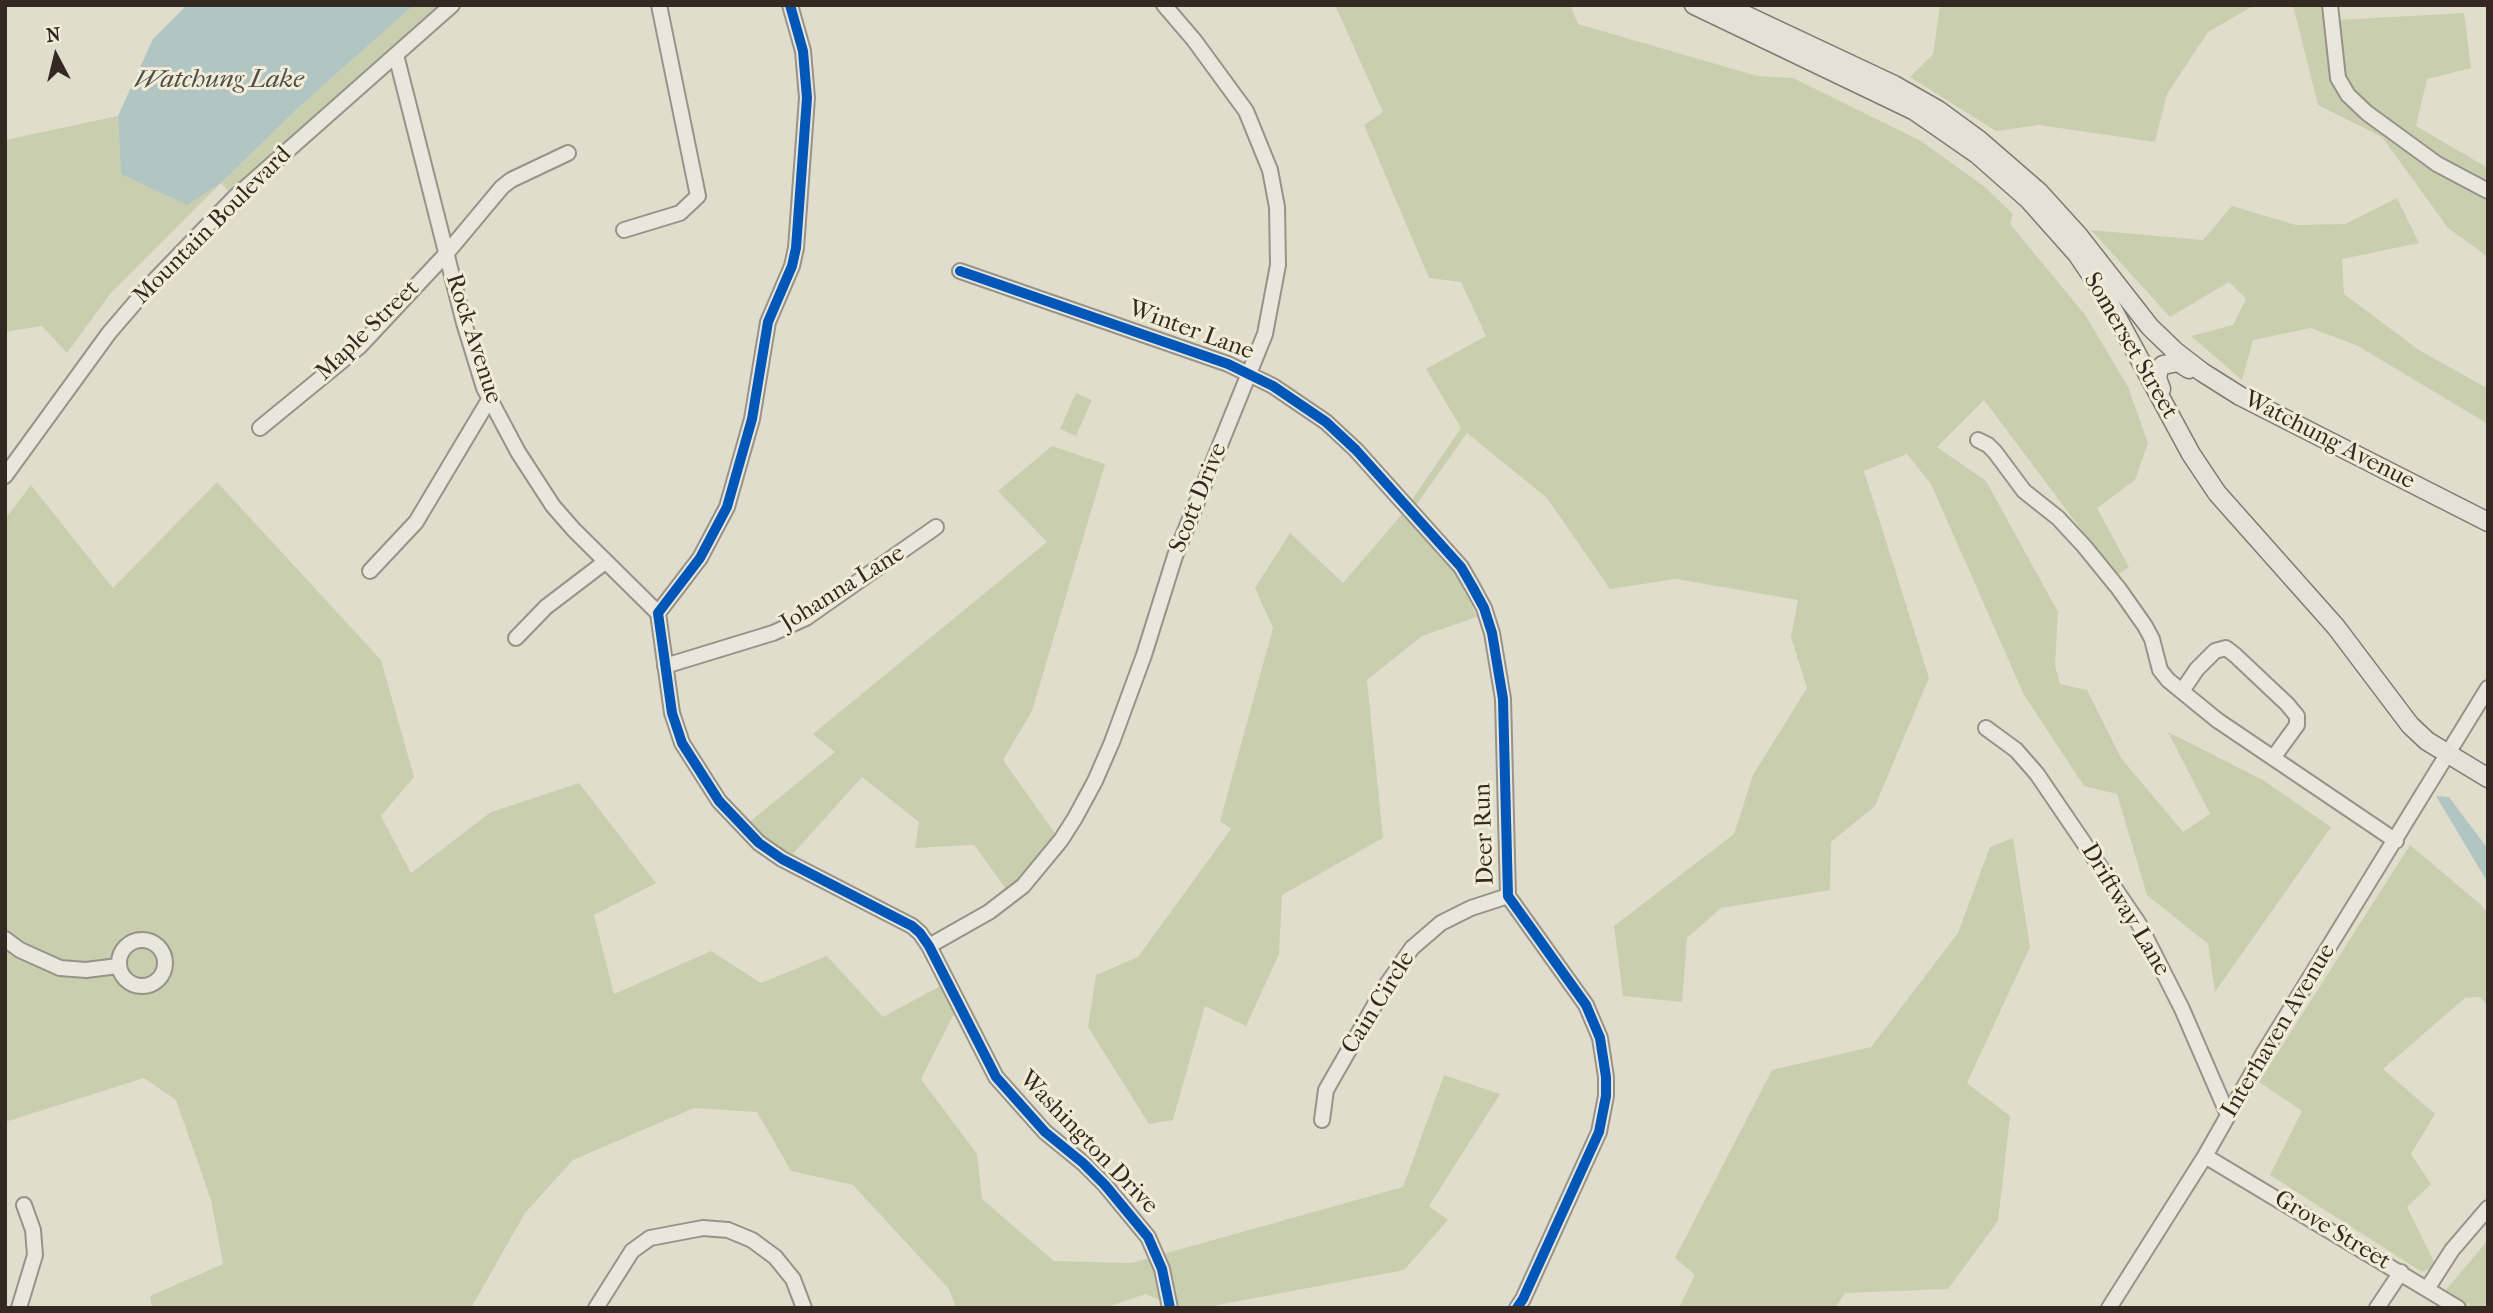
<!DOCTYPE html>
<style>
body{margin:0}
#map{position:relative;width:2493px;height:1313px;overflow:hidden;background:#e1ddcc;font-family:"IM FELL French Canon",serif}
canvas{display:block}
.frame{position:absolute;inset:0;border:7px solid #342922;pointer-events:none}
.north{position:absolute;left:21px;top:21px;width:70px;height:70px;-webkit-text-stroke:5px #f1ecd8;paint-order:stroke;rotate:353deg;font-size:19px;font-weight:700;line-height:28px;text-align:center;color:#342922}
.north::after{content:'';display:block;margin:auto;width:24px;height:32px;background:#342922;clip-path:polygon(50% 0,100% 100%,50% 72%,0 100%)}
</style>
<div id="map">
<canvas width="2493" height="1313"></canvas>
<div class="frame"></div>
<div class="north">N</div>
</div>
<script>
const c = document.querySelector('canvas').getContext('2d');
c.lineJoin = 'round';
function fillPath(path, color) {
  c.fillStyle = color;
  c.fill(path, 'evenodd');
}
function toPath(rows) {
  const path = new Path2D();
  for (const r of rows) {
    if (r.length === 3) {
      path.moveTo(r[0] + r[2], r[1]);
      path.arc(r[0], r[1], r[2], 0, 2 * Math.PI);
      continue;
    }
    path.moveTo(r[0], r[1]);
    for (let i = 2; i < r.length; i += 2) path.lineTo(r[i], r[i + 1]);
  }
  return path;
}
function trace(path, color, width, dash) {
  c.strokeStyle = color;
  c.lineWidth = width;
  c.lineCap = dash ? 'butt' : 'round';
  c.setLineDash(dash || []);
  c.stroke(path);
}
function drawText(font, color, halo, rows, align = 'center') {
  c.font = font + ' "IM FELL French Canon",serif';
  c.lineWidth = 6;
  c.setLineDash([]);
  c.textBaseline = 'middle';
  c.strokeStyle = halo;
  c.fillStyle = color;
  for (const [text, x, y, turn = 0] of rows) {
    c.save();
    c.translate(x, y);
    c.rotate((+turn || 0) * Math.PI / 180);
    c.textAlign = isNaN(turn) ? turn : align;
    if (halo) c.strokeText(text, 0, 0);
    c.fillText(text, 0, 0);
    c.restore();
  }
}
fillPath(toPath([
 [414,5,452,5,234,198,221,183,110,294,67,353,42,326,5,332,5,140,118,116,121,174,221,183,298,108],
 [1335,5,1570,5,1578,24,1757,76,1793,78,1921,141,1985,187,2013,214,2010,224,2086,316,2128,387,2148,443,2135,480,2097,508,2129,567,2116,576,1984,400,1937,447,1986,481,2058,612,2055,666,2060,684,2087,690,2121,758,2183,832,2210,814,2168,732,2263,780,2331,827,2215,992,2208,944,2147,895,2117,794,2084,786,2024,695,1931,484,1907,454,1864,471,1929,678,1875,806,1831,842,1830,890,1721,908,1687,938,1682,1002,1623,996,1614,926,1734,834,1753,775,1807,688,1791,637,1798,600,1676,579,1610,589,1547,498,1467,433,1407,518,1458,576,1477,617,1422,636,1367,680,1383,838,1282,895,1279,954,1246,1026,1205,1006,1173,1120,1149,1124,1088,1027,1096,975,1138,957,1231,829,1220,821,1273,628,1255,588,1290,533,1343,583,1403,513,1461,428,1426,369,1486,336,1461,282,1429,278,1364,125,1383,112],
 [1940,5,2255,5,2208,32,2167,94,2155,142,2039,125,1996,131,1910,77,1933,54],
 [2293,5,2329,5,2336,20,2464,13,2471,68,2427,79,2416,126,2488,168,2488,257,2448,228,2382,137,2318,105],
 [2397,198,2419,243,2342,259,2344,294,2419,350,2485,387,2488,383,2488,424,2358,346,2311,328,2253,340,2242,380,2191,336,2233,325,2246,299,2229,282,2170,317,2091,230,2203,240,2232,206,2296,225,2345,224],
 [1076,393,1092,400,1076,436,1060,429],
 [1052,446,1105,464,1032,711,1003,760,1064,846,1015,901,974,845,915,848,919,822,862,777,781,867,741,829,835,752,813,734,1047,542,998,491],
 [217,482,381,660,414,777,381,816,411,873,491,812,579,783,656,883,594,915,614,994,711,951,761,983,827,956,883,1017,942,985,955,1012,921,1079,977,1154,982,1199,1054,1261,1131,1263,1403,1187,1444,1075,1500,1094,1429,1206,1448,1220,1404,1270,1202,1308,1179,1308,1145,1294,1105,1308,956,1308,949,1289,853,1185,791,1171,757,1112,694,1108,573,1160,525,1213,471,1308,152,1308,150,1296,223,1264,211,1200,176,1100,144,1078,5,1122,5,519,31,485,113,588],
 [2013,838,2030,947,1967,1083,2010,1116,1998,1221,1948,1289,1845,1293,1835,1308,1679,1308,1695,1275,1675,1258,1772,1070,1871,1047,1958,933,1990,847],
 [2410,845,2481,905,2488,914,2488,1006,2480,997,2465,998,2383,1069,2435,1114,2411,1154,2431,1184,2407,1207,2436,1266,2422,1272,2270,1175,2302,1111,2259,1082],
 [2488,1240,2488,1308,2474,1308,2446,1290]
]), '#c9cfae');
fillPath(toPath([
 [187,5,414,5,298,108,221,183,187,205,121,174,118,116,153,39],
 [2436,796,2449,797,2488,849,2488,883]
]), '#b1c5c3');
const minor = toPath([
 [790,5,803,51,807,98,796,248,792,266,768,322,752,419,727,507,700,558,658,613,672,713,682,743,719,801,759,843,782,859,912,926,920,933,929,946,996,1077,1045,1132,1083,1163,1105,1185,1148,1237,1162,1269,1170,1308],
 [2330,5,2338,78,2348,95,2367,113,2437,164,2488,191],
 [396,55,464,323,484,388,518,452,553,506,574,530,658,613],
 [624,230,680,213,698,196,659,5],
 [960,271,1228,364,1273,386,1326,422,1356,450,1461,567,1472,586,1484,608,1492,633,1503,699,1508,896,1586,1005,1600,1038,1606,1077,1606,1096,1599,1132,1523,1299,1517,1308],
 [260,428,360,346,446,254,502,187,511,180,568,153],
 [1978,440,1988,445,1995,452,2024,491,2058,518,2084,546,2119,589,2145,626,2152,639,2160,670,2168,680,2217,720,2396,841],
 [5,476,109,333,151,284,234,198,452,5],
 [370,571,416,522,490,398],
 [516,638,546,607,605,562],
 [665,666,773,633,806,618,936,527],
 [2182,691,2197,669,2215,651,2226,648,2235,655,2287,704,2297,716,2297,725,2273,758],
 [1986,728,2016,750,2037,774,2139,924,2182,1009,2228,1115],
 [5,939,20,950,60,968,86,970,118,966],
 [142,963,23],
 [929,946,989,912,1023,886,1061,840,1075,818,1095,781,1112,742,1144,655,1175,556,1265,334,1278,265,1277,207,1270,170,1246,111,1194,40,1164,5],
 [1322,1120,1326,1090,1385,987,1412,948,1441,923,1471,908,1508,896],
 [2205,1156,2458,1308],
 [2427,1289,2452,1250,2488,1208],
 [19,1308,35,1255,33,1230,24,1205],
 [596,1308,632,1251,650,1238,703,1228,728,1230,752,1240,775,1257,793,1279,804,1308],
 [2109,1308,2205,1156,2263,1054,2488,688],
 [2377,1308,2401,1272]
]);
const major = toPath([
 [1694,5,1915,111,1977,154,2029,200,2077,254,2106,297,2191,454,2217,493,2336,627,2410,725,2427,741,2488,778],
 [1724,5,1894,85,1938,110,1979,140,2039,192,2078,235,2150,327,2176,352,2202,372,2240,396,2488,522],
 [2161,389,2157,378,2159,369,2163,365,2178,362,2189,369]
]);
trace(minor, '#979389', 18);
trace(major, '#7f7b72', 21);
trace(minor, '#e8e6dd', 14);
trace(major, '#e4e1d8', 18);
trace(toPath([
 [790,5,803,51,807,98,796,248,792,266,768,322,752,419,727,507,700,558,658,613,672,713,682,743,719,801,759,843,782,859,912,926,920,933,929,946,996,1077,1045,1132,1083,1163,1105,1185,1148,1237,1162,1269,1170,1308],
 [960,271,1228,364,1273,386,1326,422,1356,450,1461,567,1472,586,1484,608,1492,633,1503,699,1508,896,1586,1005,1600,1038,1606,1077,1606,1096,1599,1132,1523,1299,1517,1308]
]), '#0057b8', 10);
drawText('24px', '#342922', '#f1ecd8', [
 ["Mountain Boulevard",213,226,-45],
 ["Maple Street",368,331,-44],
 ["Winter Lane",1191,331,20],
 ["Rock Avenue",473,339,72],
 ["Somerset Street",2130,346,60],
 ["Watchung Avenue",2329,441,27],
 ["Scott Drive",1199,498,-68],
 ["Johanna Lane",843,589,-32],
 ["Deer Run",1485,834,-92],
 ["Driftway Lane",2125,910,59],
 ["Cain Circle",1379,1003,-58],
 ["Interhaven Avenue",2279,1031,-59],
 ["Washington Drive",1088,1143,46],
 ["Grove Street",2332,1231,31]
]);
drawText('italic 26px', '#4e4e49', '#f1ecd8', [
 ["Watchung Lake",219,81]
]);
</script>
